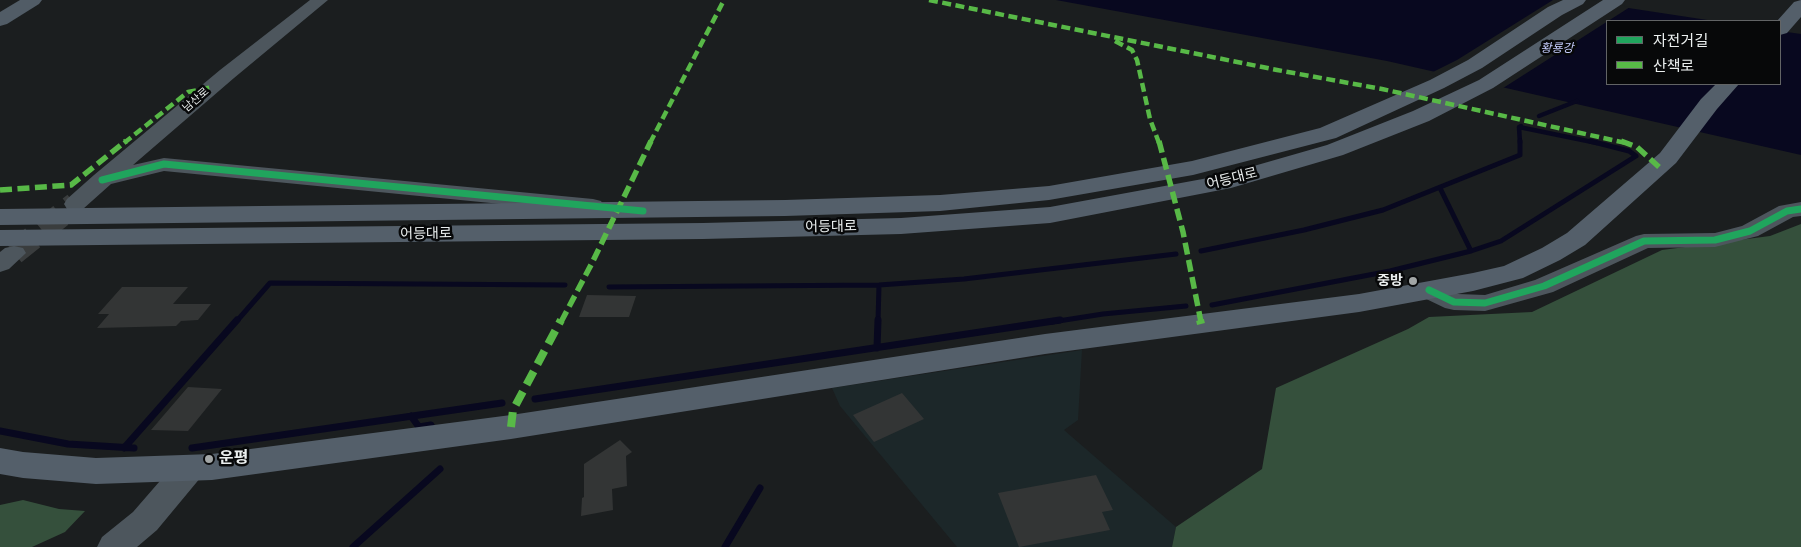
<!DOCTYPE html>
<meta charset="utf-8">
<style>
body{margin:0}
#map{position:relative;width:1801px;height:547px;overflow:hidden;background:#1b1e1f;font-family:"Fira Sans Condensed","Noto Sans KR",sans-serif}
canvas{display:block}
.legend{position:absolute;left:1606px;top:20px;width:175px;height:65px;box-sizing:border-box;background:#070809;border:1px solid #626465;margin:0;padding:6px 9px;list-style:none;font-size:15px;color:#ebefef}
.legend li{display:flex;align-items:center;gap:10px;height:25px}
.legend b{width:25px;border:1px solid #626465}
</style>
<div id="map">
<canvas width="1801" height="547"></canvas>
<ul class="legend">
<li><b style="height:6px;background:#20a55d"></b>자전거길</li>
<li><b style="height:6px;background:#58b947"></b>산책로</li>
</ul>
</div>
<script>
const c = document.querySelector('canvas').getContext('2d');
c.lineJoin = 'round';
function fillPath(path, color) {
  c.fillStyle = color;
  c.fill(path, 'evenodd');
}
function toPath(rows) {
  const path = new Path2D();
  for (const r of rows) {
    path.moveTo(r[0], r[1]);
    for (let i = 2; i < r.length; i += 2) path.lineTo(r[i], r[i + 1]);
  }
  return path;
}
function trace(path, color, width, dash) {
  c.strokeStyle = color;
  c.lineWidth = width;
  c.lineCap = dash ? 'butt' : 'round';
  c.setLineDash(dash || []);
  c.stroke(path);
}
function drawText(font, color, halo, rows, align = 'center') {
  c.font = font + ' "Fira Sans Condensed","Noto Sans KR",sans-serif';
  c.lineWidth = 5;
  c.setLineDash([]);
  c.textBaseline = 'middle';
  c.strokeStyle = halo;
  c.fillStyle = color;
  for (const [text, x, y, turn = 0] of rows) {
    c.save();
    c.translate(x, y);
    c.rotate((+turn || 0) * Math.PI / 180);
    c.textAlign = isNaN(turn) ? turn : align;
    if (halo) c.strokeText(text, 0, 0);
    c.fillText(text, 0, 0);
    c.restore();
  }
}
fillPath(toPath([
 [1082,350,1078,420,1064,430,1176,527,1172,547,957,547,840,406,832,388]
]), '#1c2729');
fillPath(toPath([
 [1801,224,1801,547,1172,547,1176,527,1262,469,1276,388,1408,329,1429,317,1532,312,1662,250,1770,236],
 [23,500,59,509,85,511,65,532,32,547,0,547,0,505]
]), '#35503c');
fillPath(toPath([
 [1056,0,1576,0,1714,21,1607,21,1607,84,1780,84,1780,31,1801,34,1801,155,1387,61]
]), '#08081f');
fillPath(toPath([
 [1553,0,1591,0,1630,7,1500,90,1429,74,1457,60]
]), '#1b1e1f');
trace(toPath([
 [1539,116,1577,101],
 [1519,127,1597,143],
 [1520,143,1519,127,1521,126]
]), '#08081f', 4.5);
trace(toPath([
 [1440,188,1471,251],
 [1201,251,1304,230,1383,210,1520,155,1520,141],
 [609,287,879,285,964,279,1176,254],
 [1212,305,1390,271,1471,251,1501,241,1636,156,1629,151,1590,141],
 [236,322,270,283,565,285],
 [878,322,879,285],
 [1052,322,1103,314,1186,306]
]), '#08081f', 5);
trace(toPath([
 [877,348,878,320],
 [535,399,1060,320],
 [411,416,419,427,431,425,433,433],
 [0,431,68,444,134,448],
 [124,448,237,320],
 [192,448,502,403],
 [353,547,440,469],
 [725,547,760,488]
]), '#08081f', 7);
fillPath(toPath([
 [122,287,188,287,173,304,211,304,198,320,181,321,176,326,97,328,109,314,98,314],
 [587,295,636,296,629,317,579,317],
 [188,387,222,389,188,431,151,430],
 [902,393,924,419,874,442,853,415],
 [620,440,632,452,626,456,627,486,612,489,613,510,581,516,582,498,584,497,584,464],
 [1096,475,1113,510,1102,512,1110,530,1019,547,998,493]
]), '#333535');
trace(toPath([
 [14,253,75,204]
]), '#3a3d3e', 24, [24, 12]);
fillPath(toPath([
 [310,0,328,0,234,78,133,165,164,158,593,199,601,201,604,206,601,211,593,213,164,171,111,184,83,209,75,211,67,209,64,204,67,199,94,175,220,70,310,0],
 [1801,202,1801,216,1793,217,1758,236,1715,247,1648,248,1553,292,1485,311,1454,310,1445,308,1420,296,1416,290,1420,284,1429,282,1458,294,1485,295,1535,280,1636,236,1644,234,1715,233,1742,226,1779,206,1801,202],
 [14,246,23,248,26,253,9,269,0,272,0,252,5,248,14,246],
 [190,456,201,459,205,468,201,477,157,530,137,547,97,547,102,537,133,512,179,459,190,456]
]), '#4d565d');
fillPath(toPath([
 [1563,0,1586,0,1583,4,1562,15,1482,68,1444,88,1336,138,1193,175,1049,200,940,211,785,216,0,225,0,209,785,200,940,195,1049,186,1192,161,1320,128,1430,80,1468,60,1548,7,1563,0],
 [1603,0,1625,0,1622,4,1493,88,1429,121,1343,155,1231,188,1050,223,901,234,703,239,0,246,0,230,703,223,901,218,1050,207,1219,176,1327,145,1413,111,1479,80,1603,0],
 [1801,0,1801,17,1787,33,1780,35,1780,21,1777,21,1794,2,1801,0],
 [1716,84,1739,84,1717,109,1676,163,1585,245,1560,260,1523,278,1473,291,1359,312,1045,354,511,439,212,480,96,484,23,478,0,474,0,448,23,452,96,458,212,454,511,415,1045,334,1359,294,1473,273,1504,266,1542,248,1567,233,1660,153,1701,99,1716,84]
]), '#545f6a');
fillPath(toPath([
 [20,0,42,0,39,4,7,24,0,26,0,12,20,0]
]), '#515c66');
trace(toPath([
 [929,0,1277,70,1382,89,1626,143],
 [1115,41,1132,50,1137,60,1150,119,1159,143],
 [124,143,188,92,212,87],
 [650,143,724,0]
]), '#58b947', 4.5, [9, 4.5]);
trace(toPath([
 [1159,141,1183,232,1201,322],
 [1621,141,1637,147,1659,167],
 [0,190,71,185,126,141],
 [561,322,592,263,651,141]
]), '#58b947', 5.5, [12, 5.5]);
trace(toPath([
 [1200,320,1201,324],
 [511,427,513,410,561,320]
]), '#58b947', 8, [15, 8]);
trace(toPath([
 [102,180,164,164,643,211],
 [1429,290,1454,302,1485,303,1544,286,1644,241,1715,240,1750,231,1787,211,1801,209]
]), '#20a55d', 7);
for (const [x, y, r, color] of [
 [1413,281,5,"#a2a6a6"],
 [209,459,5,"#a2a6a6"]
]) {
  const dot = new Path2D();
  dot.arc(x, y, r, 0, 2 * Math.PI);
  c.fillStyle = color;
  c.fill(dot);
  trace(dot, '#070809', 2);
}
drawText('11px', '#ebefef', '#070809', [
 ["남산로",196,100,-41]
]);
drawText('italic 12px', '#c4ccfc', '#070809', [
 ["황룡강",1557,49]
]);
drawText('14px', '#ebefef', '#070809', [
 ["어등대로",1232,179,-14],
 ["어등대로",831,227,-1],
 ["어등대로",426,234,-1]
]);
drawText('bold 14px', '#ebefef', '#070809', [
 ["중방",1403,281]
], 'right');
drawText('bold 16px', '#ebefef', '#070809', [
 ["운평",219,459]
], 'left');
</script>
